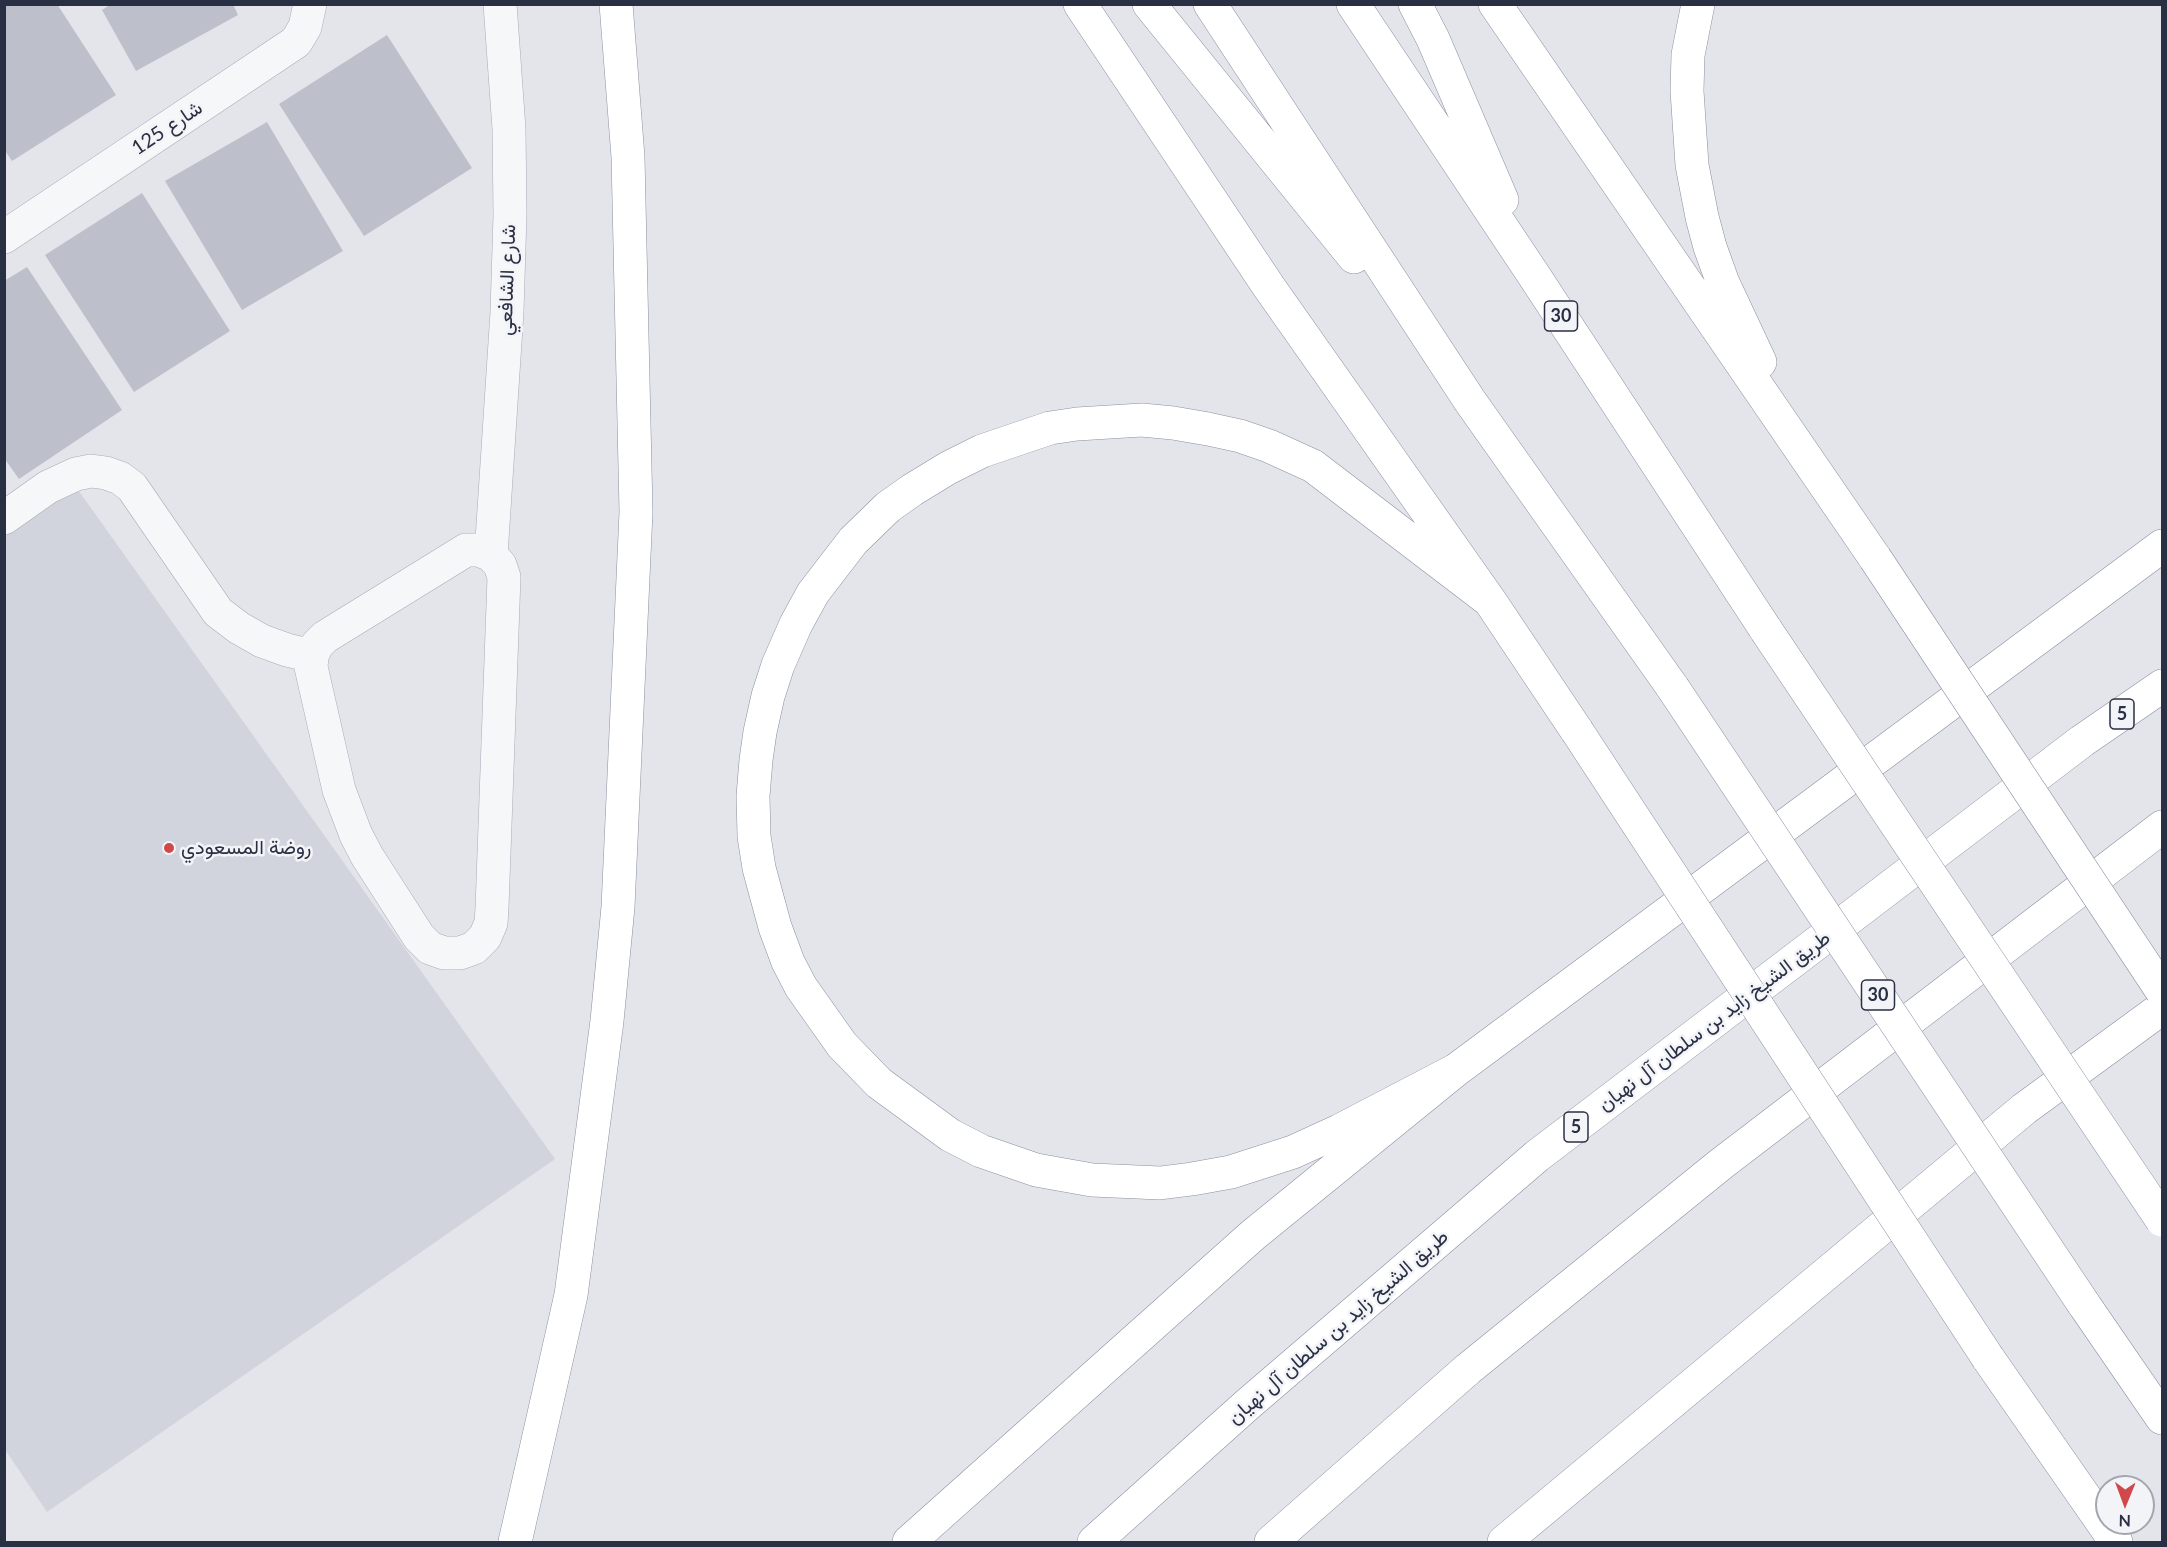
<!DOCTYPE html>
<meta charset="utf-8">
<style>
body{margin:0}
#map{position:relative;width:2167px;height:1547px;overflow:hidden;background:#e3e5eb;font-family:Lato,sans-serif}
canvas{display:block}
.frame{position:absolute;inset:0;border:6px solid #2a3044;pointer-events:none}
.north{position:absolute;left:2095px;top:1475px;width:60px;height:60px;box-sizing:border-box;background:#f3f4f8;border:2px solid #a3a6b0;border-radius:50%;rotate:181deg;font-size:16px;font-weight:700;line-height:24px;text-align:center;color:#2a3044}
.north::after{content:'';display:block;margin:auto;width:21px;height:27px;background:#d0484a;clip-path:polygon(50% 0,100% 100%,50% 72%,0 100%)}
</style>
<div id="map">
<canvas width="2167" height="1547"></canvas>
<div class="frame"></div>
<div class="north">N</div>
</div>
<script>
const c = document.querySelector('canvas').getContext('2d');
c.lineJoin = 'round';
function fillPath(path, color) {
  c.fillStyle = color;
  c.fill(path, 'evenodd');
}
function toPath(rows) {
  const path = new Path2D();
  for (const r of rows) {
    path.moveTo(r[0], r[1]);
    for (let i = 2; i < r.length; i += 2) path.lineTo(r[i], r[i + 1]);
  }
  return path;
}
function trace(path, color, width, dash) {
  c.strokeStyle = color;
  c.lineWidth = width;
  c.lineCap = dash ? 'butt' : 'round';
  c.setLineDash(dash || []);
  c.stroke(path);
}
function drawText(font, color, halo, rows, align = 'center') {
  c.font = font + ' Lato,Vazirmatn,sans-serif';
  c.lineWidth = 5;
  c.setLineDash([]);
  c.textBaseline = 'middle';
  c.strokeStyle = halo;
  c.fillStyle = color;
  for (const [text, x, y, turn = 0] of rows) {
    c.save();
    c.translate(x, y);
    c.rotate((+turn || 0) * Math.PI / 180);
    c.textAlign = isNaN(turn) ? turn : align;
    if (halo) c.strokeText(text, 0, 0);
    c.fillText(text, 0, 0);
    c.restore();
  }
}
fillPath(toPath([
 [76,487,555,1159,47,1512,4,1448,4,537]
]), '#d1d4dd');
fillPath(toPath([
 [4,4,57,4,116,95,12,161,4,149],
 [111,4,233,4,238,15,136,71,102,10],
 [387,35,472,168,364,236,279,104],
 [267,122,343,251,242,310,165,181],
 [142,193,230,331,134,392,45,255],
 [27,267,122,410,19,479,4,458,4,281]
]), '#bdc0cb');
const minor = toPath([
 [4,237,296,42,305,27,310,4],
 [4,518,48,487,76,474,91,471,106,473,120,478,132,487,218,612,239,628,262,641,287,650,312,656],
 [466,550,479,550,491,555,500,565,504,577,492,908,491,923,485,937,474,948,460,953,444,953,430,948,419,937,367,856,356,835,339,790,311,667,312,656,317,645,325,637,466,550],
 [491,555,507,312,510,215,509,129,500,4]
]);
const highway = toPath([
 [1080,4,1269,287,1490,601,1577,731],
 [1149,4,1354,257],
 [1210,4,1470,401,1673,688],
 [1353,4,1533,274,1766,630],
 [1415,4,1433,39,1502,200],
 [1495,4,1875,558],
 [1698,4,1688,55,1687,91,1692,165,1702,217,1710,247,1723,283,1760,362],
 [1456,1070,1339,1131,1293,1152,1231,1172,1192,1179,1160,1183,1092,1180,1036,1170,981,1151,950,1135,879,1083,842,1045,801,987,788,962,775,927,759,868,754,836,753,796,756,760,760,732,768,696,778,665,796,624,813,593,853,541,888,507,912,490,948,468,982,451,1050,428,1077,424,1142,420,1173,423,1208,429,1240,436,1269,446,1313,466,1490,601],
 [2083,1303,2162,1418],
 [1988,1358,2116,1542],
 [515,1542,571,1295,607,1021,618,907,636,512,628,157,616,4],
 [909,1542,1253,1235,1456,1070,2162,546],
 [1094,1542,1248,1404,1537,1156,2082,741,2162,686],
 [1271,1542,1468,1369,1721,1164,2162,827],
 [1504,1542,2024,1109,2162,1008]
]);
trace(minor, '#a8abb6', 34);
trace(highway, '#8a90a2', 34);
trace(minor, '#f6f7f9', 33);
trace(highway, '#fff', 33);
const highwayBridge = toPath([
 [1875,558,2162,991],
 [1766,630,2162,1220],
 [1673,688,2083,1303],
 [1577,731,1988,1358]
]);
trace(highwayBridge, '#8a90a2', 34, []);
trace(highwayBridge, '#fff', 33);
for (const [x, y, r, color] of [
 [169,848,6,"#d0484a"]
]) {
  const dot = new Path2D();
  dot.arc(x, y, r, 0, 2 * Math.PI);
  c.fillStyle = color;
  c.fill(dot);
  trace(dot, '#f3f4f8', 2);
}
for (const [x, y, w] of [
 [1561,316,33],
 [2122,714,24],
 [1878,995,33],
 [1576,1127,24]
]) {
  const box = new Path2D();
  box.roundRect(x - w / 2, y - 15, w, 30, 4.5);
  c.fillStyle = '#f3f4f8';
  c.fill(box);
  trace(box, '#2a3044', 1.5);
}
drawText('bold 18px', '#2a3044', null, [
 ["30",1561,316],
 ["5",2122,714],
 ["30",1878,995],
 ["5",1576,1127]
]);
drawText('20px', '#2a3044', '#f3f4f8', [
 ["شارع 125",167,128,-34],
 ["شارع الشافعي",507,280,-88],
 ["طريق الشيخ زايد بن سلطان آل نهيان",1714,1021,-37],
 ["طريق الشيخ زايد بن سلطان آل نهيان",1338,1327,-41]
]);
drawText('20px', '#2a3044', '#f3f4f8', [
 ["روضة المسعودي",181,848]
], 'left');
</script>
